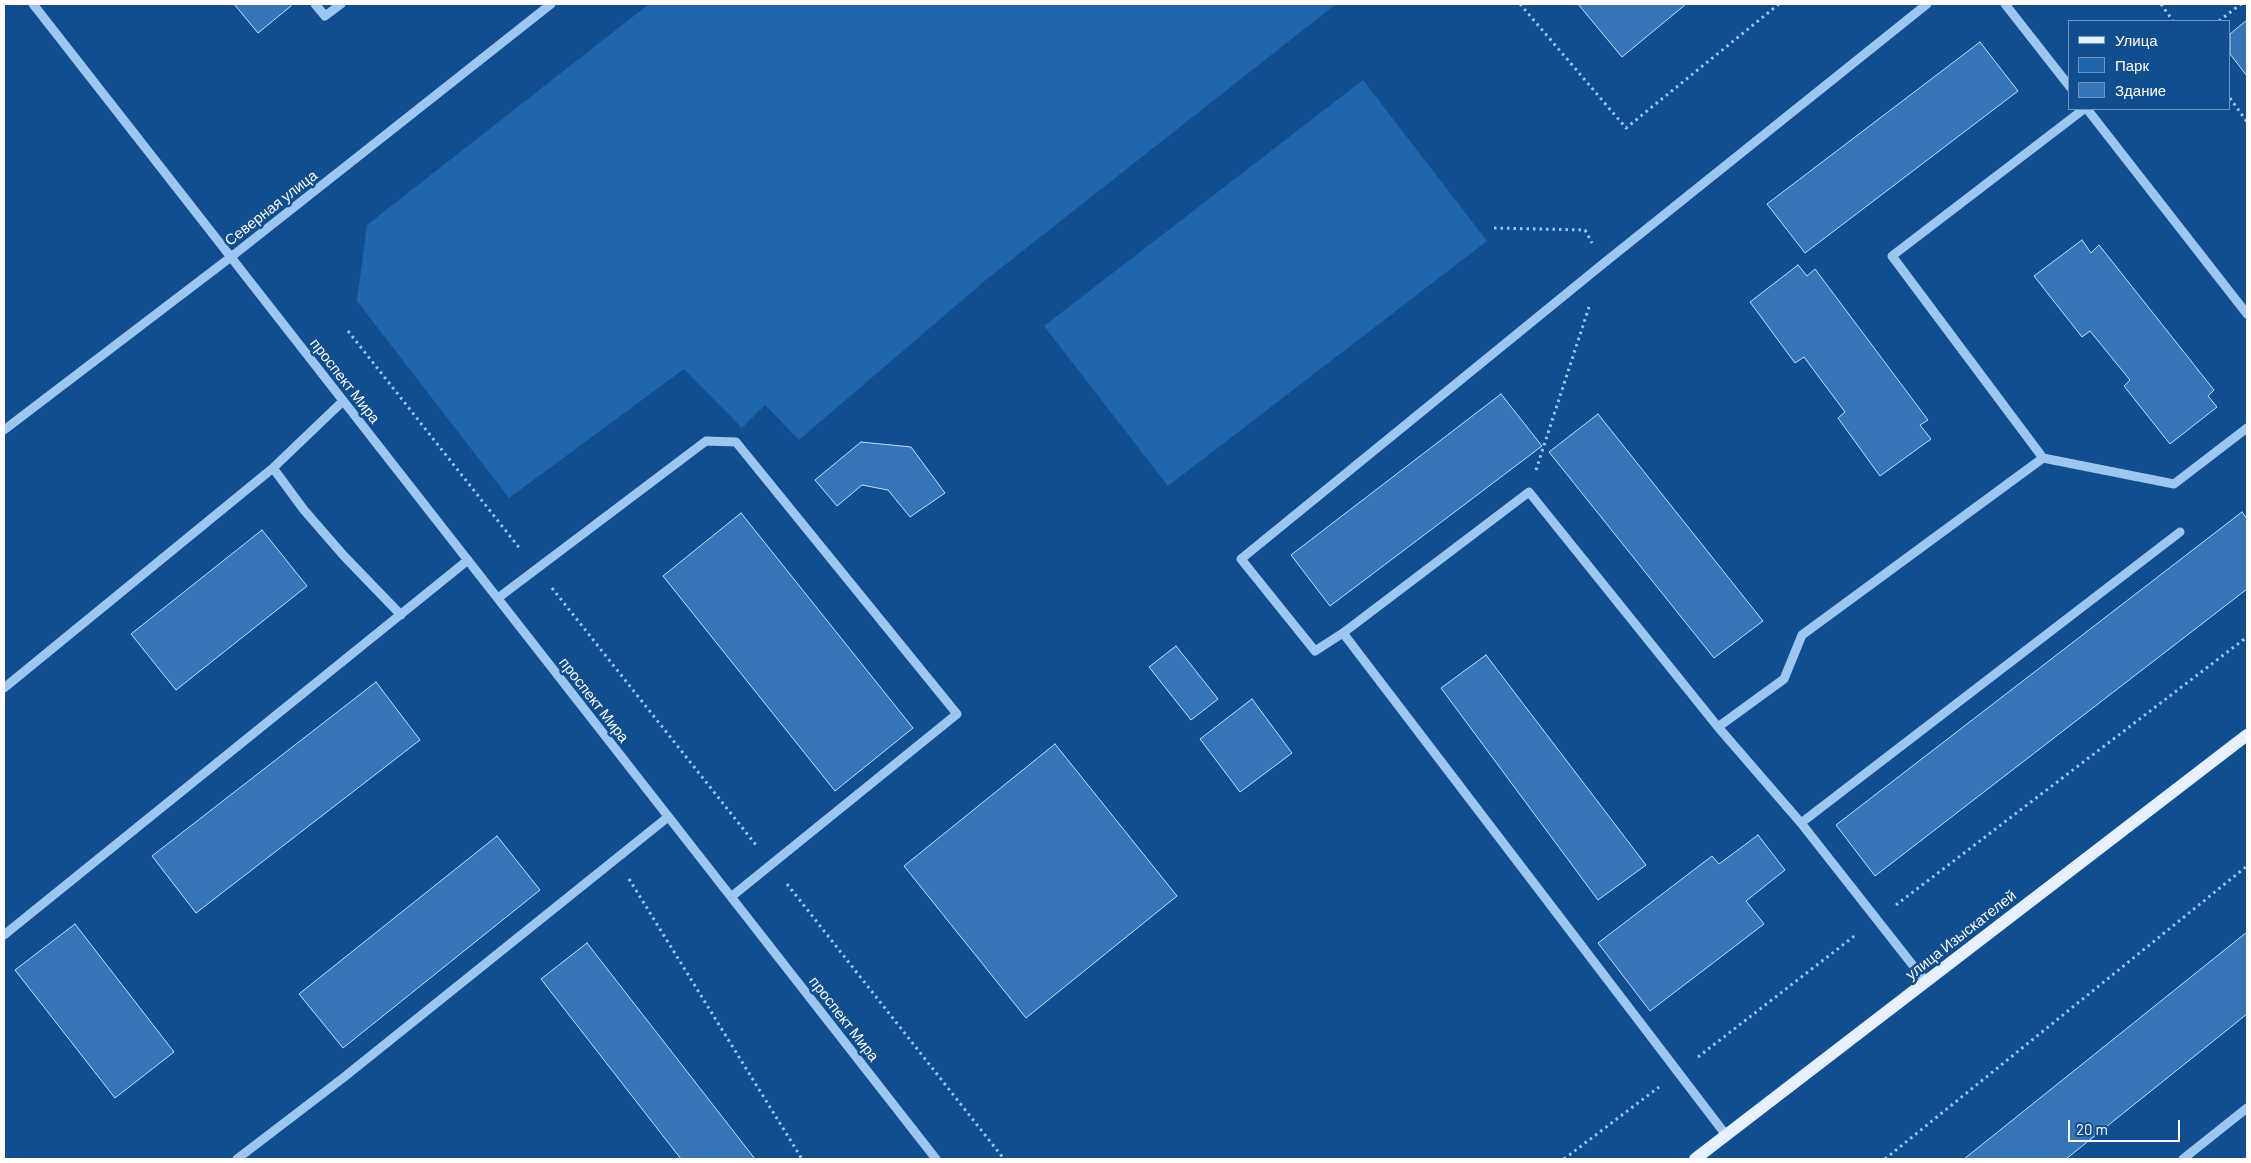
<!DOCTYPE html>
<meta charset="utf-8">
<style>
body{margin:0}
#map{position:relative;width:2251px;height:1163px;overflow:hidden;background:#114e8f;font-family:Barlow,sans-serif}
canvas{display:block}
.frame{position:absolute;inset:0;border:5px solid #fff;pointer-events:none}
.legend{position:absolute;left:2068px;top:20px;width:162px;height:90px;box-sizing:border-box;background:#114e8f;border:1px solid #7095bc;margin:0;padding:6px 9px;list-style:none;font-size:15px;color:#fff}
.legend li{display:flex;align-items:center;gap:10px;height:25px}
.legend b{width:25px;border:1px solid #7095bc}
.scale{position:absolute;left:2068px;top:1120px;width:112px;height:22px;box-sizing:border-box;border:2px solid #fff;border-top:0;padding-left:6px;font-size:15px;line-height:18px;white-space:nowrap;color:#fff;-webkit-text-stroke:4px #114e8f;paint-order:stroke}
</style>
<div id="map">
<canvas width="2251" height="1163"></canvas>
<div class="frame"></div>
<ul class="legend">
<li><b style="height:6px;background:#e6f1ff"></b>Улица</li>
<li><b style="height:14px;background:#2066ad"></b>Парк</li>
<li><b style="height:14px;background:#3575b7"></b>Здание</li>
</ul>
<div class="scale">20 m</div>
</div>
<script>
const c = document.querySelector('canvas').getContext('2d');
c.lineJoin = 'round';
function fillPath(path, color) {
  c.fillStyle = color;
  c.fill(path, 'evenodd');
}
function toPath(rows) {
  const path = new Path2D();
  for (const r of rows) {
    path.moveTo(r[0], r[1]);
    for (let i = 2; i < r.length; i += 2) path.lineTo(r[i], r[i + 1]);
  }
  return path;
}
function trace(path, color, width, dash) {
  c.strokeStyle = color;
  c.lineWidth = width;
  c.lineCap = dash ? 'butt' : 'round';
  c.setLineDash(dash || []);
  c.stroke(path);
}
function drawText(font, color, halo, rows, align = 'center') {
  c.font = font + ' Barlow,sans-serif';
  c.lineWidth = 5;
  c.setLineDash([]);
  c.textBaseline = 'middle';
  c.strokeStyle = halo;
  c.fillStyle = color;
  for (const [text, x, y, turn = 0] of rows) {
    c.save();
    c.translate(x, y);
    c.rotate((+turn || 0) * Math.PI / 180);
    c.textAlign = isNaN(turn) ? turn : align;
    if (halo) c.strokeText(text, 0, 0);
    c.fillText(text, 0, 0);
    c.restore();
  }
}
fillPath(toPath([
 [649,4,1336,4,987,279,799,440,765,405,742,428,684,369,509,498,357,301,367,225],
 [1363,80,1487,241,1168,486,1044,326]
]), '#2066ad');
const building = toPath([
 [234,4,290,4,291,6,258,33,234,4],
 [1578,4,1686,4,1622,57,1578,4],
 [2247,20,2247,76,2230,54,2230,34,2247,20],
 [1980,42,2018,91,1805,253,1767,204,1980,42],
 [2082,240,2091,253,2099,245,2214,390,2208,396,2217,407,2170,444,2124,386,2130,380,2090,331,2082,337,2034,276,2082,240],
 [1798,265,1807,276,1815,269,1928,420,1920,425,1931,439,1880,476,1838,418,1845,412,1804,357,1795,363,1750,302,1798,265],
 [1501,394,1542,446,1330,606,1291,555,1501,394],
 [1598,414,1763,621,1714,658,1549,452,1598,414],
 [861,442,911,447,945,493,910,517,888,490,862,485,837,506,815,480,861,442],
 [2242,512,2247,519,2247,589,1875,876,1836,825,2242,512],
 [741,513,913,728,835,791,663,576,741,513],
 [262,530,307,586,176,690,131,634,262,530],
 [1176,646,1218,699,1191,720,1149,667,1176,646],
 [1486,655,1646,865,1598,900,1441,688,1486,655],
 [376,682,420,740,196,913,152,856,376,682],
 [1252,699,1292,753,1240,792,1200,739,1252,699],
 [1055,744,1177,896,1026,1018,904,866,1055,744],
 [1758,835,1785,870,1746,901,1764,924,1650,1011,1598,943,1712,856,1719,864,1758,835],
 [497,836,540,890,343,1048,299,994,497,836],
 [75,924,174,1052,115,1098,15,970,75,924],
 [2247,932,2247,1014,2066,1159,1964,1159,2247,932],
 [587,943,755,1159,681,1159,541,979,587,943]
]);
fillPath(building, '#3575b7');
trace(building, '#c3e0fd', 1);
trace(toPath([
 [1520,4,1626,128,1779,4],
 [2161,4,2173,21],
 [2219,21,2241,4],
 [2230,98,2247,122],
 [1494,228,1585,230,1592,243],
 [348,331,521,550],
 [1536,470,1589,307],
 [552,588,756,845],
 [629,879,802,1159],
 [787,884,1004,1159],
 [1896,905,2247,637],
 [1698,1057,1857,934],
 [1564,1159,1659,1087],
 [1885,1159,2247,866]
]), '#9bc7f2', 3, [2.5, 4]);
trace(toPath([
 [33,4,936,1159],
 [315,4,325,16,341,4],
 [2005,4,2070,87],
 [2087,109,2247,314],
 [4,430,231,257,551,4],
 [2043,458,2174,484,2247,428],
 [273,468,304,510,344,556,401,615],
 [498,598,706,441,736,442,957,714,731,897],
 [1343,633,1726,1135],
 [4,688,273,468,343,401],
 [1718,727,1784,679,1802,635,2043,458,1892,256,2084,109],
 [1801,823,2180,532],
 [4,935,468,560],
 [1926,982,1801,823,1718,727,1529,492,1343,633,1315,651,1241,559,1604,263,1927,4],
 [237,1159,343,1078,668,817],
 [2183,1159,2247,1108]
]), '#9bc7f2', 9);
trace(toPath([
 [1695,1159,2247,735]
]), '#e6f1ff', 12);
drawText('15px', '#fff', '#114e8f', [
 ["Северная улица",271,208,-38],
 ["проспект Мира",345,381,52],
 ["проспект Мира",594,700,52],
 ["улица Изыскателей",1961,935,-38],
 ["проспект Мира",844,1019,52]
]);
</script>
